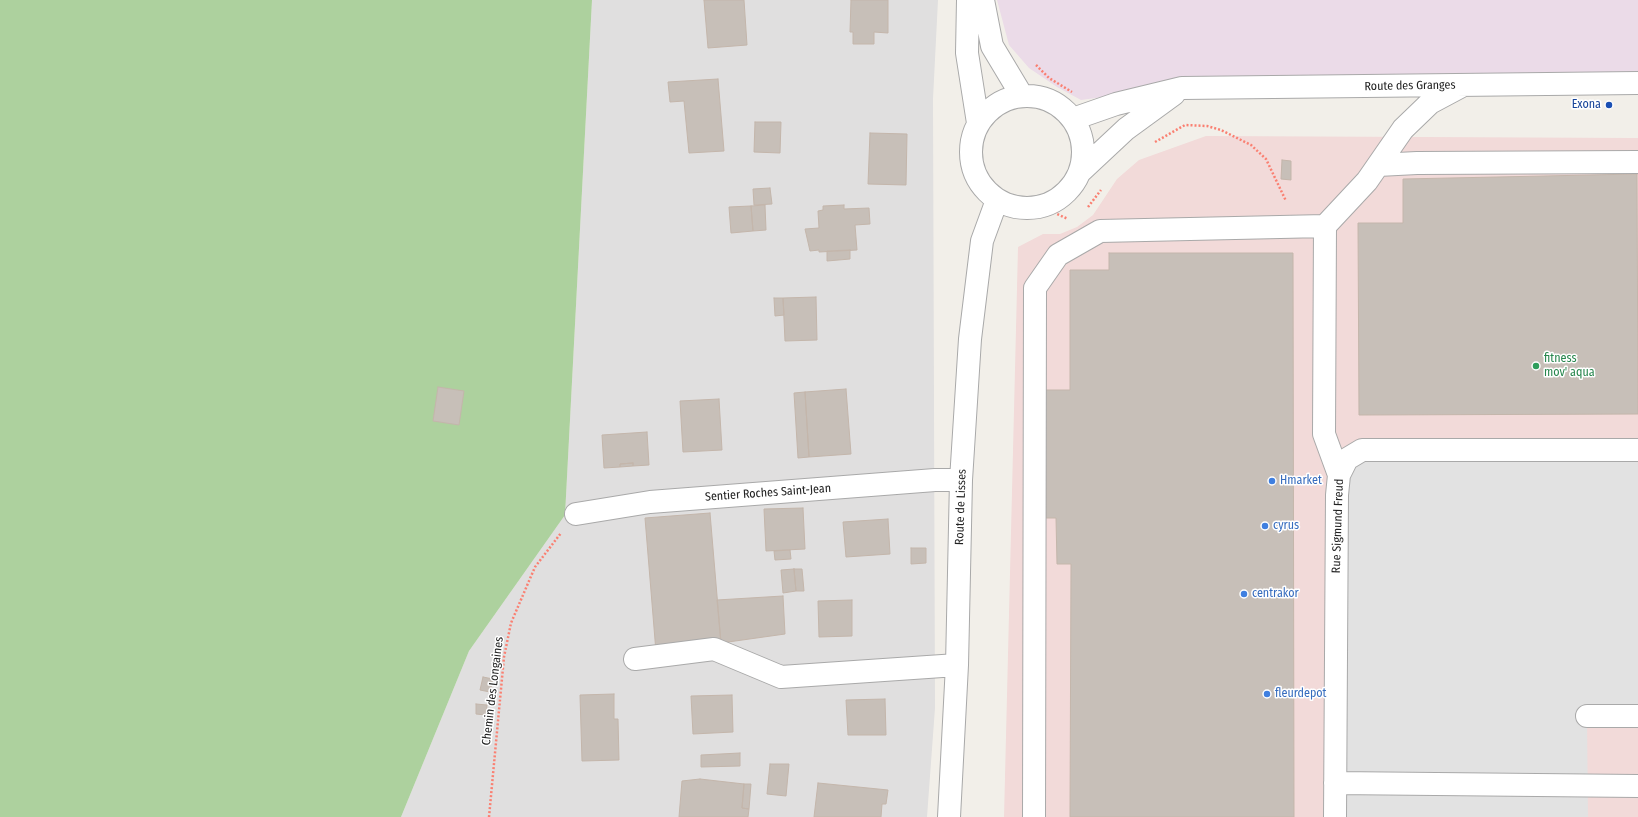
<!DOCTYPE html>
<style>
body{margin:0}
canvas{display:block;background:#f2efe9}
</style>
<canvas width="1638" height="817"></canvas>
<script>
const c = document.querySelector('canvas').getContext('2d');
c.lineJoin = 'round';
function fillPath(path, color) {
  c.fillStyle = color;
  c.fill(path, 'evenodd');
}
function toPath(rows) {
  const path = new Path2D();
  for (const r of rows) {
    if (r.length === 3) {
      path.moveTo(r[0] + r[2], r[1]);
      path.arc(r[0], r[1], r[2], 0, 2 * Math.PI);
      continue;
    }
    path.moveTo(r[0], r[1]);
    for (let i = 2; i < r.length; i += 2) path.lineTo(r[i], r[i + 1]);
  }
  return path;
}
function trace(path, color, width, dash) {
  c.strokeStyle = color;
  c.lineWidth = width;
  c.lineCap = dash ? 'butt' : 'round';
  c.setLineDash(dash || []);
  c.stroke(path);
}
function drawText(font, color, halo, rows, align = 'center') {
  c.font = font + ' "Fira Sans Condensed",sans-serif';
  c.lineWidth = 3;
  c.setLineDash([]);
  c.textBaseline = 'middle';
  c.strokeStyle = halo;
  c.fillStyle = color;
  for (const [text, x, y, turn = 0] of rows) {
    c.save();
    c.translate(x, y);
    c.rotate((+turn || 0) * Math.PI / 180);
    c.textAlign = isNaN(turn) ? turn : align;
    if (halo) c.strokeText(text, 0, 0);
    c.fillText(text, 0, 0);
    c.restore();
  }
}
fillPath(toPath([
 [592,0,938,0,933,99,935,708,927,817,401,817,469,651,565,515]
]), '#e0dfdf');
fillPath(toPath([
 [1206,136,1638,138,1638,817,1004,817,1018,247,1043,234,1060,234,1077,227,1093,215,1117,179,1139,160]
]), '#f2dad9');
fillPath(toPath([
 [997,0,1638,0,1638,81,1182,86,1081,100,1057,87,1029,68,1009,45]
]), '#ebdbe8');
fillPath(toPath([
 [0,0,592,0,565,515,469,651,401,817,0,817]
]), '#add19e');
fillPath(toPath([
 [1638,450,1638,716,1587,716,1588,817,1335,817,1347,459]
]), '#e2e2e2');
const building = toPath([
 [704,0,744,0,747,45,708,48,704,0],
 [851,0,888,0,888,33,874,32,874,44,853,44,853,32,850,32,851,0],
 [718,79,724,151,689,153,684,101,670,102,668,82,718,79],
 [755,122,781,122,780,153,754,152,755,122],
 [870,133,907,134,906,185,868,184,870,133],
 [1282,160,1291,161,1291,180,1281,179,1282,160],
 [1637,174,1638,414,1359,415,1358,223,1403,223,1403,179,1637,174],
 [770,188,772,204,754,205,753,189,770,188],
 [765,205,766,230,753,231,751,206,765,205],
 [844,205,844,209,869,208,870,224,855,225,857,250,819,252,819,250,810,251,805,229,819,228,818,211,823,210,823,206,844,205],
 [751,206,753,231,731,233,729,207,751,206],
 [850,250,850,259,827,261,827,251,850,250],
 [1109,253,1293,253,1294,817,1070,817,1071,564,1057,564,1056,518,1046,518,1045,390,1070,390,1070,270,1109,270,1109,253],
 [816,297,817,340,785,341,783,298,816,297],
 [774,298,783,298,784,315,775,316,774,298],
 [438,387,464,391,459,425,433,421,438,387],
 [846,389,851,454,809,457,805,392,846,389],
 [805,392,809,457,798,458,794,393,805,392],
 [719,399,722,450,683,452,680,401,719,399],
 [647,432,649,465,633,466,633,463,620,464,620,467,604,468,602,435,647,432],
 [633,463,633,466,620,467,620,464,633,463],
 [803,508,805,549,766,551,764,509,803,508],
 [710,513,721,643,656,652,645,518,710,513],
 [888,519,890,554,846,557,843,522,888,519],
 [911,548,926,548,926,563,911,564,911,548],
 [790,550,791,559,775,560,774,551,790,550],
 [794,569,796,591,783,593,781,570,794,569],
 [794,569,802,569,804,591,796,591,794,569],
 [783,596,785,634,721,643,717,600,783,596],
 [852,600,852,636,819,637,818,601,852,600],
 [483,677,493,679,490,692,480,690,483,677],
 [614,694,614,719,618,719,619,760,582,761,580,695,614,694],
 [732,695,733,732,693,734,691,696,732,695],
 [885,699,886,735,848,735,846,700,885,699],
 [476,704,487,705,486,715,476,714,476,704],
 [740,753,740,766,701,767,701,755,740,753],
 [770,764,789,764,786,796,767,794,770,764],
 [700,779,744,784,742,808,749,809,748,817,679,817,682,781,700,779],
 [818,783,888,790,886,804,882,804,881,817,814,817,818,783],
 [744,784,751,784,749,809,742,808,744,784]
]);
fillPath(building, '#c7bfb8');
trace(building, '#c4b6ab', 1);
const minor = toPath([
 [968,0,967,53,978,123],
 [983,0,992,46,1022,96],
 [1027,152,56],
 [1073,119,1116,104,1182,88,1638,83],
 [1378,165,1417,163,1638,162],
 [1080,172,1126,129,1174,94],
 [1325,226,1367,181,1403,129,1430,103,1460,87],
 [576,514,650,502,935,480,961,480],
 [635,659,714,649,781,677,957,665],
 [1587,716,1638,716],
 [1335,783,1638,786],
 [949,817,957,665,961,480,970,339,982,241,997,200],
 [1034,817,1035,288,1058,255,1100,231,1325,226,1324,434,1339,475],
 [1335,817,1337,495,1339,475,1347,459,1362,450,1638,450]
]);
trace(minor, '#a9a9a9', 24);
trace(toPath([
 [1036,65,1049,78,1072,92],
 [1155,142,1185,125,1207,126,1221,130,1251,145,1266,159,1286,201],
 [1053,203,1057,214,1068,219],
 [1088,207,1101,190],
 [489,817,504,657,511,623,535,567,561,533]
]), '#fa8072', 2.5, [2, 2]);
trace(minor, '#fff', 22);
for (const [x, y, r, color] of [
 [1609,105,4,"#1a4fb4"],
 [1536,366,4,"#2e9e5b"],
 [1272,481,4,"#3f7fe0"],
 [1265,526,4,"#3f7fe0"],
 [1244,594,4,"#3f7fe0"],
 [1267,694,4,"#3f7fe0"]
]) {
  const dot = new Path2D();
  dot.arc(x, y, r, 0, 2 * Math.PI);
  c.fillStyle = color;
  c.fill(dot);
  trace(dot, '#fff', 1.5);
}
drawText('12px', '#222', '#fff', [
 ["Route des Granges",1410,86,-1],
 ["Sentier Roches Saint-Jean",768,493,-4],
 ["Route de Lisses",961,507,-88],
 ["Rue Sigmund Freud",1338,526,-88],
 ["Chemin des Longaines",493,691,-83]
]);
drawText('12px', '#164399', '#fff', [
 ["Exona",1601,105]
], 'right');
drawText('12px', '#27864d', '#fff', [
 ["fitness",1544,359],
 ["mov' aqua",1544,373]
], 'left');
drawText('12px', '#366cbe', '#fff', [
 ["Hmarket",1280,481],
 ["cyrus",1273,526],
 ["centrakor",1252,594],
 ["fleurdepot",1275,694]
], 'left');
</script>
